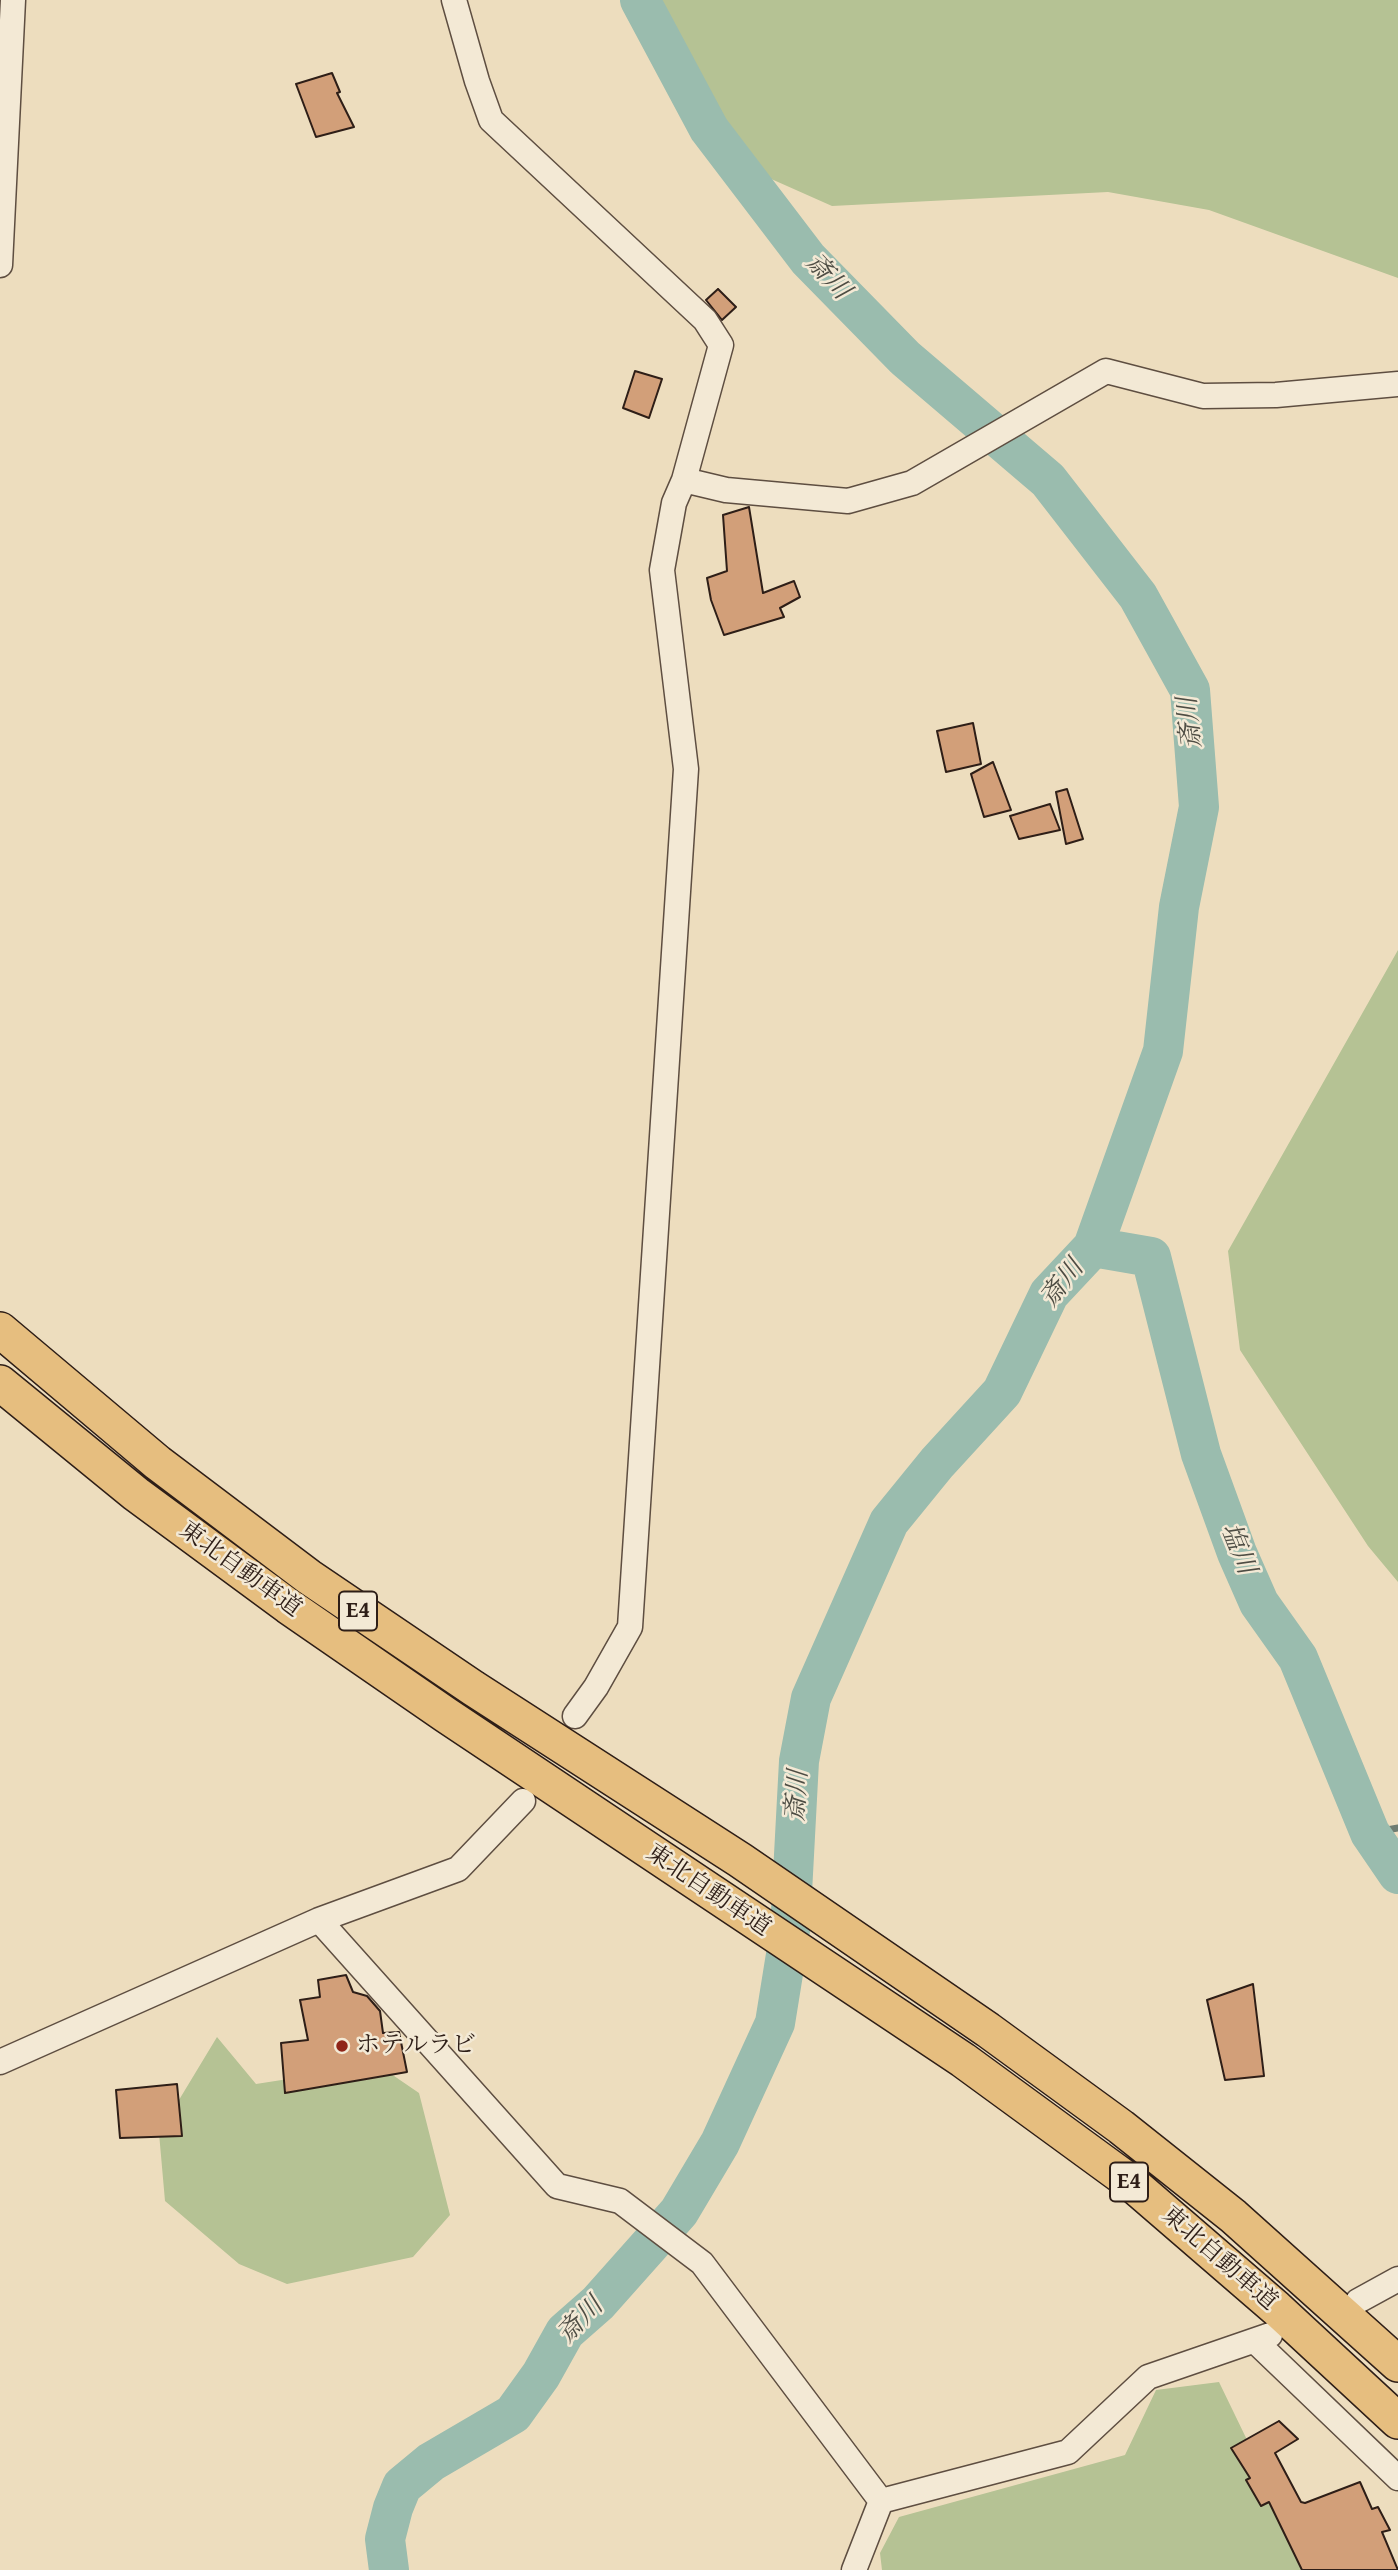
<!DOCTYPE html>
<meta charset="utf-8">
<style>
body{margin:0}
canvas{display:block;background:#edddbe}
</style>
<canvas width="1398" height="2570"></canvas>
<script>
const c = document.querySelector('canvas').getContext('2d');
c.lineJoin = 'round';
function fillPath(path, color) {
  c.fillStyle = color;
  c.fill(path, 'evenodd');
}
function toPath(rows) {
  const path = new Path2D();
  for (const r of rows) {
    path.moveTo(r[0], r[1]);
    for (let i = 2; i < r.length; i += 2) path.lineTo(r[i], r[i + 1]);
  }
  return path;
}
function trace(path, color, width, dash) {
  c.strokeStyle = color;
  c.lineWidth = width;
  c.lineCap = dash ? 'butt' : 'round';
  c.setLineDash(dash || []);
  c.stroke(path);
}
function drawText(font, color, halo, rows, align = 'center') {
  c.font = font + ' "Gentium Book Plus","Noto Serif JP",serif';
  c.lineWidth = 5;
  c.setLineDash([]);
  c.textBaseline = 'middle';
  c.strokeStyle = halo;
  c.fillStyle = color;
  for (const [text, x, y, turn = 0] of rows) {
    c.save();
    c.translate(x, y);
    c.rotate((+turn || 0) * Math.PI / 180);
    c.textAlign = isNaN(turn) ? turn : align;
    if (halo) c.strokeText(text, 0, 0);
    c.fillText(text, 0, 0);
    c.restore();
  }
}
fillPath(toPath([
 [640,0,1398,0,1398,278,1209,210,1108,192,832,206,742,166,641,27],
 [1398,950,1398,1582,1368,1546,1240,1350,1228,1251],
 [217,2037,256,2084,378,2065,419,2093,450,2215,413,2257,287,2284,239,2264,165,2201,159,2133],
 [1219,2382,1310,2570,882,2570,880,2553,899,2517,1125,2455,1156,2390]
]), '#b5c294');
trace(toPath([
 [1370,1833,1398,1828]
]), '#6f7d72', 7);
trace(toPath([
 [1093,1247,1151,1257,1201,1454,1237,1553,1259,1603,1298,1658,1370,1833,1398,1874],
 [389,2570,385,2539,393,2508,402,2486,431,2462,513,2414,541,2375,565,2332,598,2303,679,2212,720,2143,775,2023,790,1930,799,1761,811,1698,889,1522,937,1463,1002,1392,1049,1294,1093,1247,1163,1051,1179,907,1199,807,1190,690,1138,596,1048,480,905,358,808,259,709,129,640,0]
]), '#9abcae', 40);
const building = toPath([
 [332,73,340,92,337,93,354,127,316,137,296,84,332,73],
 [718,289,736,307,722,320,706,300,718,289],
 [635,371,662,379,649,418,623,408,635,371],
 [749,507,763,593,794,581,800,597,780,608,784,617,724,635,711,600,707,578,727,571,723,515,749,507],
 [973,723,981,764,946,772,937,731,973,723],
 [993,762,1011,810,984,817,971,774,993,762],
 [1067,789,1083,839,1066,844,1056,792,1067,789],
 [1050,804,1060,830,1019,839,1010,816,1050,804],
 [346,1975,353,1992,367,1996,380,2011,383,2033,399,2032,407,2072,285,2093,281,2043,308,2040,300,2000,320,1997,318,1980,346,1975],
 [1253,1984,1264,2076,1225,2080,1207,2000,1253,1984],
 [177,2084,182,2136,120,2138,116,2090,177,2084],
 [1279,2421,1298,2439,1275,2453,1301,2502,1305,2503,1360,2482,1372,2509,1378,2507,1390,2530,1382,2532,1398,2570,1302,2570,1269,2502,1261,2506,1246,2480,1250,2478,1231,2448,1279,2421]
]);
fillPath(building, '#d29f79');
trace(building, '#2e1e17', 2);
const minor = toPath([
 [454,0,477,81,491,120,705,320,721,345,684,480,674,503,662,570,686,769,630,1627,596,1687,575,1716],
 [0,265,13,0],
 [684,480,726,490,848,501,912,483,1106,371,1203,396,1276,395,1398,384],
 [319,1920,557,2186,620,2201,702,2263,881,2501],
 [0,2062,319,1920,458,1869,523,1801],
 [1358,2301,1398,2279],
 [1255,2341,1398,2478],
 [881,2501,1068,2452,1148,2377,1270,2335],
 [854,2570,881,2501]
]);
const highway = toPath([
 [0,1330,158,1463,309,1577,473,1688,740,1860,988,2030,1121,2127,1233,2216,1398,2364],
 [0,1383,136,1494,288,1606,446,1715,963,2060,1130,2182,1276,2308,1398,2421]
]);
trace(minor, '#5e4e41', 27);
trace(highway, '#2e1e17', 38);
trace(minor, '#f3e9d5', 24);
trace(highway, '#e6be7f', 35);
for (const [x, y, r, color] of [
 [342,2046,7,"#8f2418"]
]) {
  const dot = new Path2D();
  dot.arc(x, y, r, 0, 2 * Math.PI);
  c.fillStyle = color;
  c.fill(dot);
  trace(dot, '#f3e9d5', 2.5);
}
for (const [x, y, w] of [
 [358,1611,38],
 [1129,2182,38]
]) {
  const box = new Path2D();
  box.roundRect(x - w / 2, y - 19.5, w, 39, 5);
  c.fillStyle = '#f3e9d5';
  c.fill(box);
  trace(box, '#2e1e17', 2);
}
drawText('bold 23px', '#2e1e17', null, [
 ["E4",358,1611],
 ["E4",1129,2182]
]);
drawText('24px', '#2e1e17', '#f3e9d5', [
 ["東北自動車道",240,1570,36],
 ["東北自動車道",708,1891,34],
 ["東北自動車道",1219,2259,41]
]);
drawText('24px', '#2e1e17', '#f3e9d5', [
 ["ホテルラビ",356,2046]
], 'left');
drawText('italic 26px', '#4e4d44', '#f3e9d5', [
 ["斎川",827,277,47],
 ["斎川",1191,723,-96],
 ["斎川",1063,1284,-52],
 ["塩川",1237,1549,68],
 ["斎川",798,1796,-86],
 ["斎川",581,2321,-46]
]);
</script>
